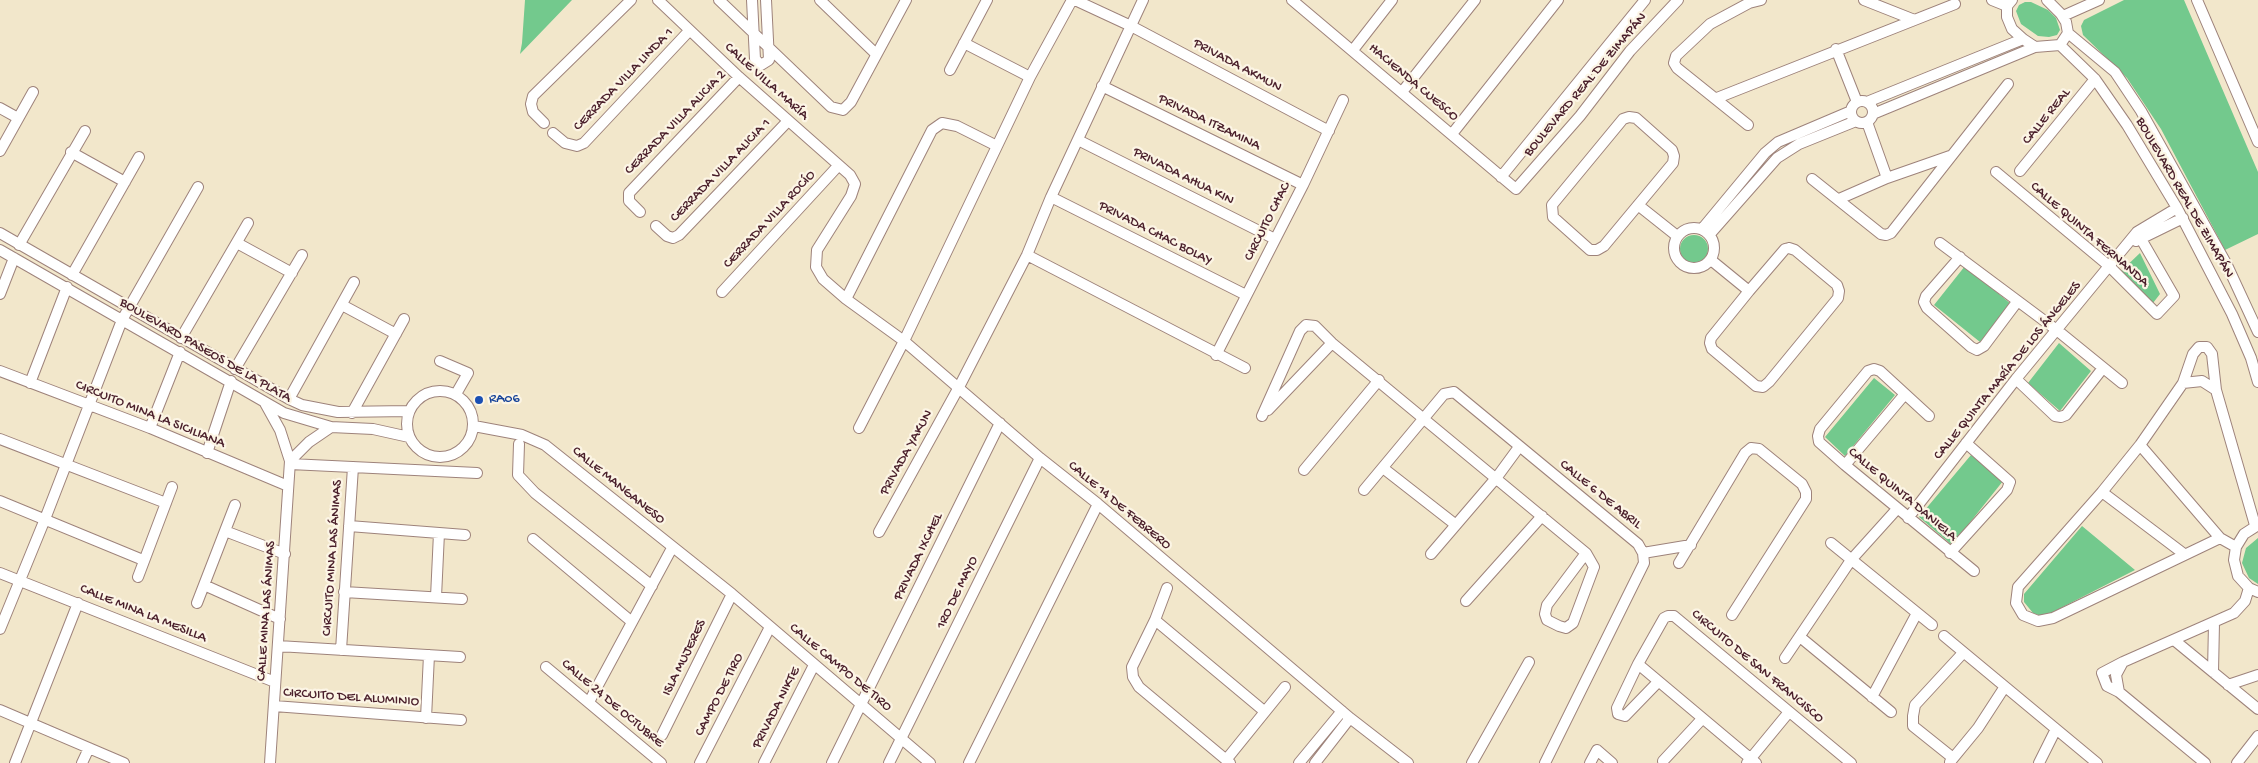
<!DOCTYPE html>
<meta charset="utf-8">
<style>
body{margin:0}
canvas{display:block;background:#f2e7cb}
</style>
<canvas width="2258" height="763"></canvas>
<script>
const c = document.querySelector('canvas').getContext('2d');
c.lineJoin = 'round';
function fillPath(path, color) {
  c.fillStyle = color;
  c.fill(path, 'evenodd');
}
function toPath(rows) {
  const path = new Path2D();
  for (const r of rows) {
    if (r.length === 3) {
      path.moveTo(r[0] + r[2], r[1]);
      path.arc(r[0], r[1], r[2], 0, 2 * Math.PI);
      continue;
    }
    path.moveTo(r[0], r[1]);
    for (let i = 2; i < r.length; i += 2) path.lineTo(r[i], r[i + 1]);
  }
  return path;
}
function trace(path, color, width, dash) {
  c.strokeStyle = color;
  c.lineWidth = width;
  c.lineCap = dash ? 'butt' : 'round';
  c.setLineDash(dash || []);
  c.stroke(path);
}
function drawText(font, color, halo, rows, align = 'center') {
  c.font = font + ' "Gochi Hand",sans-serif';
  c.lineWidth = 4.5;
  c.setLineDash([]);
  c.textBaseline = 'middle';
  c.strokeStyle = halo;
  c.fillStyle = color;
  for (const [text, x, y, turn = 0] of rows) {
    c.save();
    c.translate(x, y);
    c.rotate((+turn || 0) * Math.PI / 180);
    c.textAlign = isNaN(turn) ? turn : align;
    if (halo) c.strokeText(text, 0, 0);
    c.fillText(text, 0, 0);
    c.restore();
  }
}
fillPath(toPath([
 [525,0,572,0,520,54,522,43],
 [2124,0,2184,0,2258,172,2258,234,2225,250,2161,129,2127,78,2083,35,2081,26,2084,20],
 [2025,2,2031,2,2048,10,2056,18,2060,30,2057,35,2049,37,2038,36,2021,24,2016,11,2019,5],
 [1694,249,14],
 [2140,253,2160,294,2153,303,2119,273],
 [1965,266,2011,304,1980,342,1934,305],
 [2059,343,2091,371,2060,411,2028,383],
 [1874,378,1895,395,1845,456,1825,437],
 [1971,455,2003,481,1952,545,1919,517],
 [2082,526,2135,570,2049,614,2041,616,2033,613,2024,602,2024,594],
 [2258,538,2258,584,2249,578,2242,563,2246,548]
]), '#73c98d');
const minor = toPath([
 [658,0,739,77,850,175,855,184,851,196,817,250,816,267,823,279,846,299,904,341,1040,458,1098,504,1350,718,1408,763],
 [719,0,831,107,843,110,851,102,906,0],
 [752,0,755,59,761,65,769,60,766,0],
 [820,0,876,54],
 [1075,0,1131,26,1329,131],
 [1292,0,1516,189,1580,116,1630,51,1678,0],
 [1864,0,1912,19],
 [1992,0,2007,6],
 [2012,0,2007,6,2007,17,2012,29,2023,39,2035,47,2060,45,2068,33,2066,22,2061,14,2047,0],
 [2197,0,2258,142],
 [2063,16,2099,0],
 [2068,33,2115,72,2141,111,2227,265,2258,332],
 [964,43,1030,77],
 [2060,45,2095,79,2127,125,2177,208,2232,314,2251,358,2258,382],
 [1836,49,1857,102],
 [1353,50,1392,0],
 [950,70,987,0],
 [1102,86,1303,185],
 [1402,92,1475,0],
 [1717,98,1955,4],
 [1862,112,11],
 [1867,102,2023,39],
 [0,108,18,118],
 [1873,114,2035,47],
 [1629,117,1636,118,1672,150,1674,156,1673,163,1604,246,1597,250,1590,250,1553,217,1552,205,1623,119,1629,117],
 [1867,122,1887,178],
 [544,123,533,112,531,104,533,96,631,0],
 [1748,125,1677,68,1674,63,1676,56,1710,24,1749,3,1761,0],
 [553,133,565,143,577,146,584,143,689,31],
 [1452,134,1558,0],
 [1078,140,1275,239],
 [0,151,33,92],
 [71,152,125,182],
 [2020,171,2095,79],
 [1996,172,2109,266,2157,314,2174,296,2137,232],
 [1501,177,1645,0],
 [1812,179,1881,234,1886,235,1891,233,2008,84],
 [1051,197,1246,295],
 [1839,199,1887,178,1950,156],
 [1638,205,1677,236],
 [640,212,629,201,629,193,739,77],
 [656,226,667,236,673,238,679,235,788,121],
 [1694,248,20],
 [1702,229,1765,153,1778,142,1851,111],
 [0,233,289,399,302,405,338,412,409,411],
 [1710,234,1777,158,1799,144,1856,121],
 [2136,241,2183,218],
 [237,243,292,273],
 [1940,243,2058,331,2122,383],
 [19,245,85,131],
 [1789,248,1795,250,1837,285,1839,291,1838,298,1769,382,1763,387,1756,386,1712,349,1710,343,1711,338,1749,291,1785,249,1789,248],
 [0,250,284,413,331,427,373,429,409,437],
 [1027,255,1245,368],
 [1960,257,1926,296,1924,302,1927,308,1971,347,1977,350,1984,346,2017,302],
 [1711,260,1749,291],
 [72,275,139,157],
 [722,292,838,166],
 [0,294,14,258],
 [846,299,932,130,942,123,957,126,997,146],
 [342,305,396,334],
 [181,338,248,223],
 [1216,355,1303,185,1343,100],
 [440,361,468,373,456,394],
 [235,369,302,255],
 [0,371,150,428,288,486],
 [2016,379,2055,416,2061,417,2066,415,2103,368],
 [30,383,67,287],
 [2183,383,2193,354,2199,347,2207,347,2212,354,2216,390],
 [440,424,33],
 [289,399,354,282],
 [265,403,280,430,290,461,270,763],
 [1268,410,1332,343],
 [352,413,404,319],
 [1262,416,1300,331,1306,325,1315,326,1332,343,1586,553,1594,567,1573,623,1566,628,1559,626,1547,620,1545,614,1547,605,1586,553],
 [1929,416,1880,371,1874,369,1868,371,1820,429,1818,436,1819,442,1845,465,1974,571],
 [474,426,522,435,545,445,732,594,930,763],
 [150,428,180,352],
 [859,428,904,341,1030,77,1072,0],
 [0,439,166,503],
 [519,444,518,475,535,493,652,586],
 [2140,445,2220,538,2236,547],
 [207,453,231,381],
 [290,461,309,442,331,427],
 [290,464,477,473],
 [1845,465,1905,394],
 [1383,468,1456,525],
 [1304,470,1379,380],
 [1364,490,1444,394,1454,392,1638,544,1643,553,1644,563,1545,763],
 [2102,492,2184,554],
 [0,501,143,560],
 [1908,518,2016,379,2137,232,2177,208],
 [2258,525,2244,534,2236,547,2234,560,2238,576,2249,588,2258,592],
 [349,526,465,535],
 [225,531,285,554],
 [879,532,959,387,1027,255,1051,197,1143,0],
 [2220,538,2053,618,2038,621,2023,615,2016,603,2018,587,2102,492,2140,445,2183,383,2202,381,2216,390,2255,525],
 [533,539,632,622],
 [1831,543,1932,625],
 [1643,553,1691,545],
 [1950,553,2007,490,2010,482,1966,443],
 [1431,554,1497,477,1519,447],
 [1679,563,1745,453,1751,448,1759,449,1802,484,1806,492,1806,499,1732,615],
 [0,573,275,682],
 [138,577,172,487],
 [204,585,280,619],
 [1167,588,1155,620,1132,667,1133,677,1139,687,1230,763],
 [344,592,462,599],
 [436,597,439,533],
 [1466,601,1542,516],
 [197,603,235,505],
 [1155,620,1264,711],
 [0,629,45,519,122,320,198,187],
 [1944,636,2097,763],
 [1800,637,1891,712],
 [2174,640,2258,709],
 [278,646,460,657],
 [341,650,353,467],
 [1785,658,1851,560,1897,509],
 [1638,664,1756,763],
 [546,667,661,763],
 [2213,672,2214,623],
 [1658,682,1625,716,1618,714,1617,708,1638,664,1664,618,1668,616,1674,616,1851,763],
 [2228,685,2258,675],
 [2119,692,2107,686,2102,673,2123,662],
 [1872,697,1917,613],
 [589,702,672,548],
 [274,706,461,720],
 [0,710,124,763],
 [426,718,429,655],
 [662,735,732,594],
 [1953,758,1913,726,1913,716,1915,705,1963,653],
 [1226,760,1285,687],
 [1663,761,1702,719],
 [1950,762,1978,728,2004,688],
 [15,763,78,603],
 [82,763,89,748],
 [700,763,770,627],
 [764,763,814,665],
 [832,763,1000,423],
 [889,763,1040,458],
 [969,763,1098,504],
 [1299,763,1342,711],
 [1315,763,1350,718],
 [1472,763,1529,662],
 [1590,763,1597,750,1612,763],
 [1747,763,1789,712],
 [2039,763,2056,729],
 [2205,763,2119,692,2116,675,2123,662,2234,613,2245,601,2249,588],
 [2237,763,2258,736]
]);
trace(minor, '#9e837b', 12);
trace(minor, '#fff', 10);
for (const [x, y, r, color] of [
 [479,400,5,"#1a4fb4"]
]) {
  const dot = new Path2D();
  dot.arc(x, y, r, 0, 2 * Math.PI);
  c.fillStyle = color;
  c.fill(dot);
  trace(dot, '#fcf5e5', 2);
}
drawText('14px', '#4a1f2b', '#fcf5e5', [
 ["PRIVADA AKMUN",1237,66,28],
 ["CERRADA VILLA LINDA 1",624,80,-46],
 ["CALLE VILLA MARÍA",766,82,42],
 ["HACIENDA CUESCO",1413,83,40],
 ["BOULEVARD REAL DE ZIMAPÁN",1586,85,-50],
 ["CALLE REAL",2047,117,-51],
 ["CERRADA VILLA ALICIA 2",676,123,-46],
 ["PRIVADA ITZAMINA",1209,123,26],
 ["CERRADA VILLA ALICIA 1",721,171,-46],
 ["PRIVADA AHUA KIN",1183,177,27],
 ["BOULEVARD REAL DE ZIMAPÁN",2184,198,60],
 ["CERRADA VILLA ROCÍO",770,220,-47],
 ["CIRCUITO CHAC",1268,222,-63],
 ["PRIVADA CHAC BOLAY",1155,234,27],
 ["CALLE QUINTA FERNANDA",2089,235,41],
 ["BOULEVARD PASEOS DE LA PLATA",205,351,30],
 ["CALLE QUINTA MARÍA DE LOS ÁNGELES",2008,371,-51],
 ["CIRCUITO MINA LA SICILIANA",150,415,22],
 ["PRIVADA YAKUN",907,453,-61],
 ["CALLE MANGANESO",618,486,39],
 ["CALLE 6 DE ABRIL",1600,495,39],
 ["CALLE QUINTA DANIELA",1902,495,40],
 ["CALLE 14 DE FEBRERO",1119,506,40],
 ["PRIVADA IXCHEL",919,557,-64],
 ["CIRCUITO MINA LAS ÁNIMAS",333,558,-86],
 ["1RO DE MAYO",958,593,-64],
 ["CALLE MINA LAS ÁNIMAS",267,611,-86],
 ["CALLE MINA LA MESILLA",143,614,22],
 ["ISLA MUJERES",685,658,-64],
 ["CIRCUITO DE SAN FRANCISCO",1757,667,40],
 ["CALLE CAMPO DE TIRO",840,668,40],
 ["CAMPO DE TIRO",720,695,-63],
 ["CIRCUITO DEL ALUMINIO",351,698,4],
 ["CALLE 24 DE OCTUBRE",612,704,40],
 ["PRIVADA NIKTE",777,708,-63]
]);
drawText('14px', '#164399', '#fcf5e5', [
 ["RA06",489,400]
], 'left');
</script>
